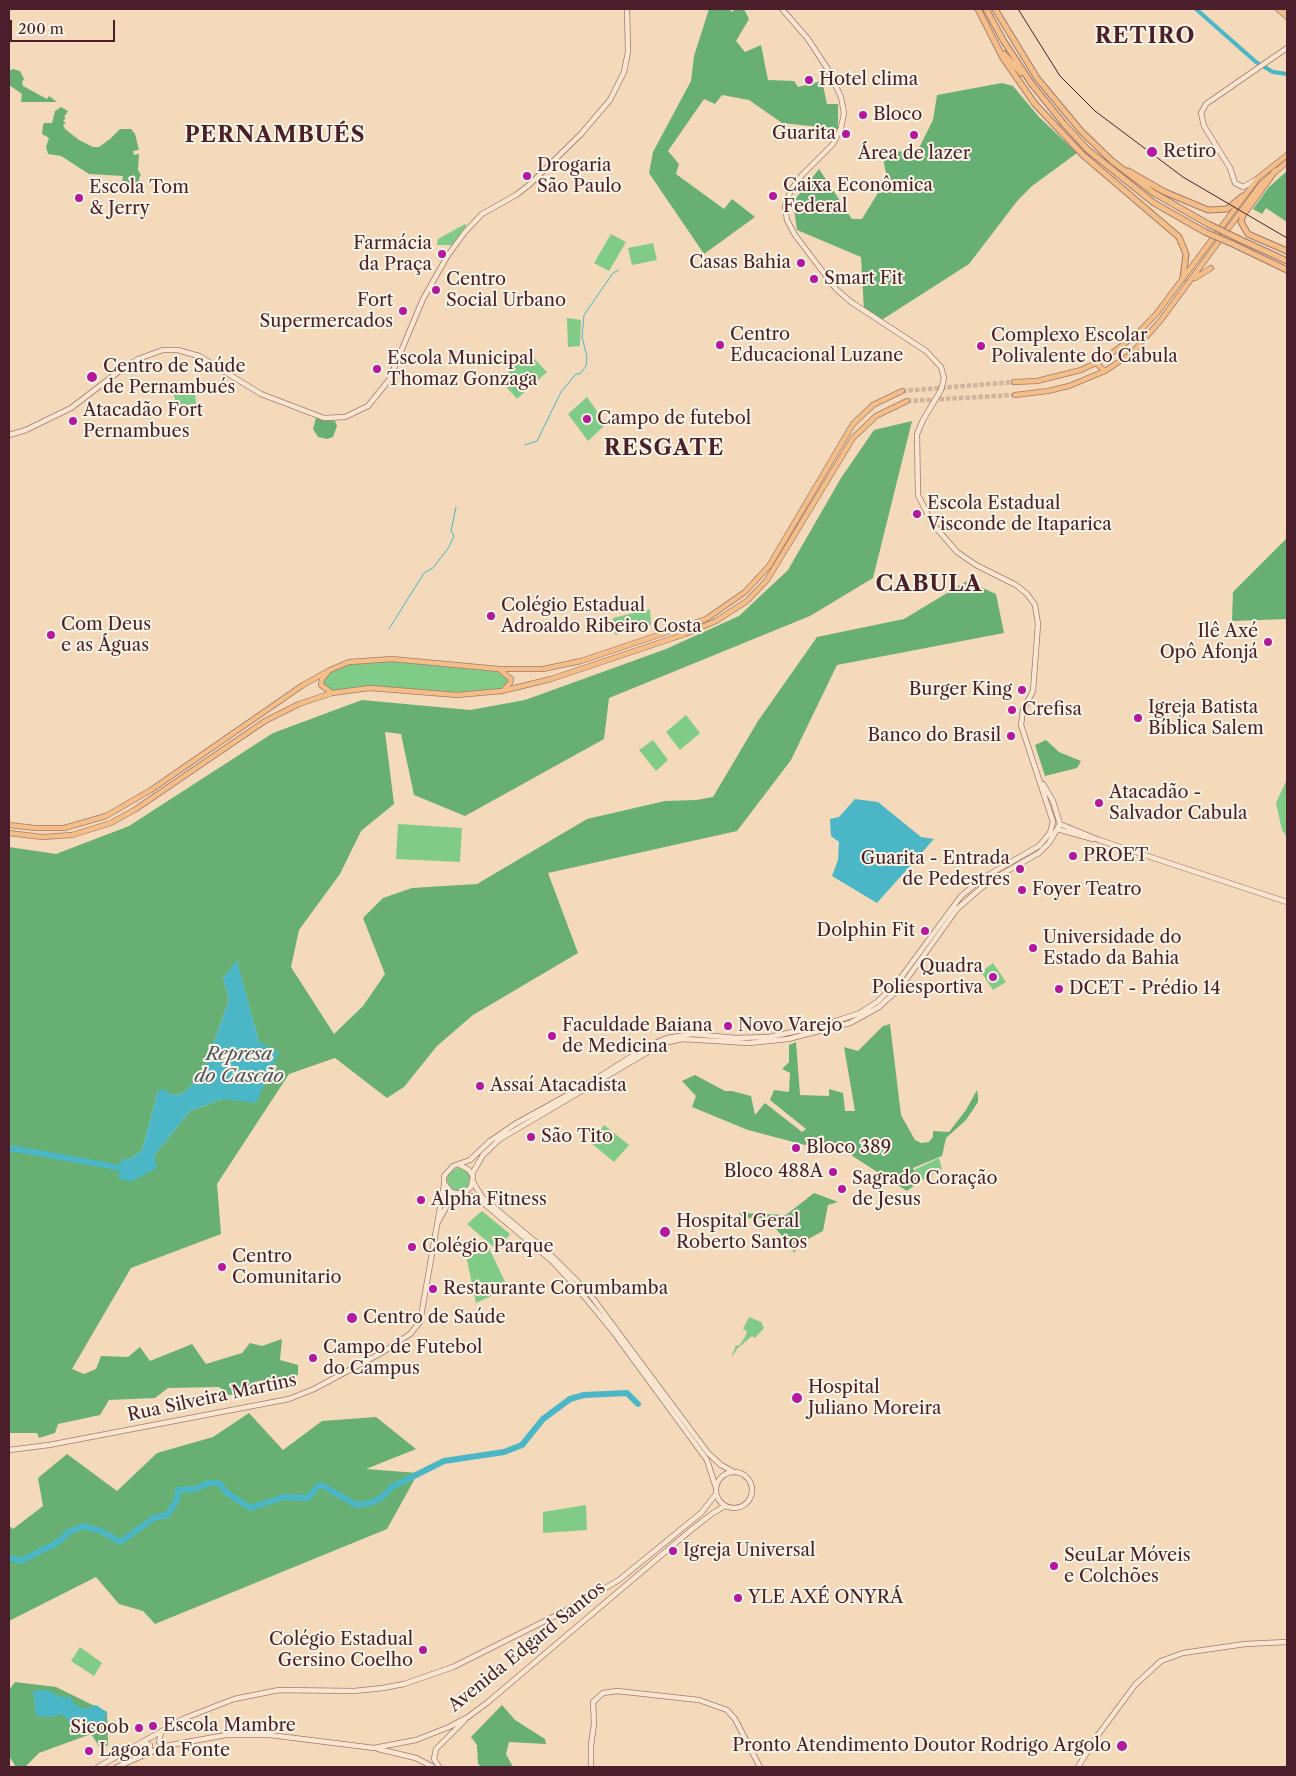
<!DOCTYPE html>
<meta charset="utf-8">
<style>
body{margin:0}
#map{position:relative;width:1296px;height:1776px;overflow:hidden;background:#f4d9bb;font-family:"Libre Caslon Text",serif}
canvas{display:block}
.frame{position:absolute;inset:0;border:10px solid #4a1f2b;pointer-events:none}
.scale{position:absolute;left:10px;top:20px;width:105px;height:22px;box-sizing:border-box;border:2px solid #4a1f2b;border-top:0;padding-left:6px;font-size:15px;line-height:18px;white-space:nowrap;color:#4a1f2b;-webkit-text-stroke:4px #fcf5e5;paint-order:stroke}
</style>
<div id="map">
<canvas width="1296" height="1776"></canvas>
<div class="frame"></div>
<div class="scale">200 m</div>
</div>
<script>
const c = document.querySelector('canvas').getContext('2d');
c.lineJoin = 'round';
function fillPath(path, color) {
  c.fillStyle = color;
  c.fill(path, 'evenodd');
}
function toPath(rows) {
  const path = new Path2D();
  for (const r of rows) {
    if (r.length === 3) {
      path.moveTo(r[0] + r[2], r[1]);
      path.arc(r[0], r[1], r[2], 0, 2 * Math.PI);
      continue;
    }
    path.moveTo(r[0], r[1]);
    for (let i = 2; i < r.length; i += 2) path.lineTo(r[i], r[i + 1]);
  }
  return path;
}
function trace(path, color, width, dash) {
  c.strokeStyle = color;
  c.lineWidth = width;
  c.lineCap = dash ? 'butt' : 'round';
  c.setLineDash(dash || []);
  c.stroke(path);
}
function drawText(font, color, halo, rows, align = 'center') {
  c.font = font + ' "Libre Caslon Text",serif';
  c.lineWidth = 4;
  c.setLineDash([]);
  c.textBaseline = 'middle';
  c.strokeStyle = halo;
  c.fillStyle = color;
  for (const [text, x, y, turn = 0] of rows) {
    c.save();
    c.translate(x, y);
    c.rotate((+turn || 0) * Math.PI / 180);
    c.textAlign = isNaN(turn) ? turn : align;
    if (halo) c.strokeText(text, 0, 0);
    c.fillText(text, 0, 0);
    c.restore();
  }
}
fillPath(toPath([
 [465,224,466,226,452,245,437,245,438,239],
 [611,234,626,242,609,271,594,263],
 [653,243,657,260,632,265,628,248],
 [567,318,581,320,580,346,568,347],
 [529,353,547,372,517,399,500,380],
 [194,382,196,404,177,406,171,386],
 [587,397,606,424,588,441,568,414],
 [650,609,651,625,615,635,613,618],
 [392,659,499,669,511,679,505,689,474,695,381,688,332,693,322,687,322,679,326,674,349,662],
 [686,715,700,733,680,750,666,732],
 [653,740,668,760,656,771,639,750],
 [1287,779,1287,837,1282,830,1276,803],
 [398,824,462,828,460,862,396,859],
 [993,963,1006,982,993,990,981,972],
 [604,1125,629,1145,614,1162,591,1143],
 [939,1158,942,1169,920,1181,914,1170],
 [459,1180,12],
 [482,1211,510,1234,497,1250,467,1224],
 [488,1246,508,1288,476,1303,466,1255],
 [749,1317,761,1322,764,1328,755,1338,752,1336,737,1349,731,1358,736,1345,739,1346,745,1337,747,1331,743,1329],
 [586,1505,587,1530,543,1533,543,1512],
 [80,1647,102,1663,94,1676,71,1661]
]), '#81cb88');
fillPath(toPath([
 [709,9,731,9,731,12,737,9,744,9,749,19,736,41,745,52,761,45,768,80,794,81,798,87,822,81,827,104,838,104,838,129,782,123,749,100,722,95,715,104,704,99,668,151,679,164,676,174,724,209,732,199,755,217,704,254,649,173,653,152,691,81,694,56],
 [13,69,20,71,24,79,22,82,23,86,47,99,49,96,57,102,21,102,22,94,9,85,9,71],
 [1002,83,1013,86,1039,117,1077,153,1032,186,1018,200,969,264,880,321,864,310,861,257,797,230,793,202,819,169,852,219,862,219,887,178,882,153,918,150,933,120,937,95],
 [61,107,68,111,64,117,66,118,63,121,66,123,63,125,65,129,79,140,93,147,99,147,110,139,120,129,131,129,135,134,139,150,133,151,134,155,139,154,138,170,141,175,139,178,140,190,132,193,129,187,122,183,123,176,89,174,61,156,48,154,46,147,49,138,42,134,43,125,44,123,52,123,55,111],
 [1287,171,1287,222,1266,208,1262,214,1253,209,1269,187],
 [316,418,335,421,337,426,333,437,327,439,318,437,313,429],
 [912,421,873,578,810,616,609,698,604,739,465,816,414,795,401,734,385,732,394,804,361,831,340,874,299,930,291,967,334,1034,363,1006,385,974,363,918,383,898,412,888,477,884,587,819,665,801,696,800,713,797,758,721,817,637,904,619,967,581,996,594,1004,633,837,665,791,760,737,831,548,873,578,953,473,1015,437,1046,404,1087,387,1098,335,1058,289,1074,217,1184,221,1234,131,1268,72,1369,84,1374,96,1369,101,1356,128,1357,140,1347,150,1361,192,1344,206,1364,242,1353,250,1343,262,1346,282,1339,280,1360,298,1365,298,1375,276,1379,272,1384,265,1380,254,1382,252,1393,229,1395,219,1387,168,1388,155,1398,109,1400,100,1415,58,1424,55,1433,39,1438,37,1433,9,1433,9,847,56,854,129,826,273,733,362,700,470,710,525,700,666,649,739,616,788,570,841,478,874,430],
 [237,961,259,1042,223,1099,190,1111,154,1156,121,1160,131,1158,142,1150,158,1091,172,1095,182,1094,202,1075,229,1000,223,978],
 [1287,538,1287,619,1232,621,1233,592],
 [1046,740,1059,752,1081,761,1077,768,1045,776,1035,745],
 [890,1024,901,1115,915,1140,921,1143,929,1142,933,1137,933,1131,949,1132,966,1110,977,1090,978,1097,978,1102,966,1120,946,1138,942,1156,913,1168,919,1182,907,1191,854,1157,836,1143,805,1145,748,1130,692,1107,696,1096,682,1081,695,1075,725,1091,732,1091,751,1096,755,1115,765,1103,802,1132,806,1129,770,1100,774,1090,789,1092,790,1073,782,1069,789,1062,789,1045,796,1042,800,1095,829,1096,829,1089,843,1093,845,1111,855,1111,844,1047,858,1051,883,1026],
 [814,1193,838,1202,828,1205,823,1231,799,1244,794,1253,791,1246,768,1220,755,1217,744,1219,739,1213,786,1215],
 [249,1413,283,1450,322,1421,376,1417,416,1449,366,1469,418,1473,387,1529,155,1624,143,1611,119,1604,96,1577,9,1621,9,1526,13,1529,43,1506,38,1478,67,1454,117,1491,157,1453,213,1437],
 [15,1682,56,1687,107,1712,108,1745,101,1749,91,1734,39,1753,25,1767,16,1767,9,1756,9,1690],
 [502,1705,515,1720,545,1739,546,1744,509,1742,506,1754,513,1767,482,1767,478,1764,477,1745,471,1737]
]), '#68af74');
fillPath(toPath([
 [855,799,878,802,921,837,934,839,877,903,832,876,838,860,839,842,831,836,830,819,839,817],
 [237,960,259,1042,279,1052,256,1103,223,1099,190,1111,154,1156,157,1168,131,1182,118,1178,121,1160,131,1158,142,1150,158,1091,164,1089,172,1095,182,1094,202,1075,229,1000,223,978],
 [48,1690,56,1695,67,1698,70,1696,74,1704,84,1709,96,1705,107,1712,104,1723,83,1734,71,1727,67,1718,60,1714,54,1717,36,1716,33,1691]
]), '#4bb7c6');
trace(toPath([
 [525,445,537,441,561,392,576,374,580,374,586,366,587,357,582,337,584,315,613,273,619,270],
 [389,629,424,573,433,568,449,547,454,536,451,531,456,507]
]), '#4bb7c6', 1);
trace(toPath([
 [1196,9,1256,62,1273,72,1287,74]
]), '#4bb7c6', 4);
trace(toPath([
 [9,1149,16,1149,127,1169],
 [9,1558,21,1561,57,1543,69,1532,83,1526,101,1531,120,1542,154,1518,167,1515,177,1500,178,1490,195,1489,209,1483,219,1483,227,1493,250,1508,284,1497,308,1498,318,1486,322,1485,356,1505,370,1503,381,1498,392,1487,444,1461,504,1452,522,1445,543,1419,570,1399,584,1395,627,1393,638,1404]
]), '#4bb7c6', 6);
trace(toPath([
 [902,391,1014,382],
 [907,401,1015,395]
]), '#d2b49e', 4.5, [4.5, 2]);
const secondary = toPath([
 [1257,179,1243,187,1235,183,1230,168,1204,126,1201,113,1206,104,1287,48],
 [9,435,26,430,71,408,122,369,138,359,163,350,178,350,199,356,261,394,324,418,345,417,368,406,389,380,423,299,448,255,465,232,482,214,516,195,529,185,581,134,610,100,624,72,628,52,627,9],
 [1060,824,1099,840,1287,902],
 [1057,829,1093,839],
 [460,1165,469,1170,473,1176,471,1187,463,1194],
 [472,1174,483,1155,500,1139,663,1043,683,1039,749,1043,788,1039,850,1023,879,1007,901,987,957,909,988,882,1039,853,1049,843,1060,824,1053,801,1043,784],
 [473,1182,482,1197,551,1255,589,1293,708,1453,721,1465,734,1472],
 [438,1222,449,1202,456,1195],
 [9,1450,49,1445,289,1399,314,1389,383,1352,410,1334,420,1322,444,1185],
 [734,1490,18],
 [716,1488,707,1460,611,1329,578,1289,552,1261,481,1201,471,1196,451,1192,444,1183,444,1176,453,1166,470,1160,490,1141,515,1124,593,1081,648,1046,667,1038,692,1034,736,1038,769,1037,821,1026,860,1013,877,1002,897,983,961,896,983,878,1039,846,1050,833,1053,822,1021,725,1023,710,1033,691,1038,624,1035,605,1027,594,1016,585,976,565,957,552,932,523,918,495,917,434,923,420,941,390,944,378,941,367,926,351,851,302,836,289,795,235,787,220,785,206,791,190,802,175,833,144,841,128,844,113,841,97,827,68,808,39,782,9],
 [161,1732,159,1742,165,1746],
 [144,1743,150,1745,150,1752],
 [378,1749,416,1758,433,1767],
 [98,1767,185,1718,234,1699,279,1690,354,1691,383,1688,404,1684,453,1667,569,1609,619,1580,701,1513,716,1494],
 [117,1767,165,1746,226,1735,270,1735,374,1748,416,1740,449,1727,468,1717,488,1702,691,1530,713,1513,725,1506],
 [439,1767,434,1759,436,1749,465,1720],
 [591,1767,591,1745,594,1724,593,1702,603,1693,617,1691,699,1700,727,1710,735,1719,760,1767],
 [1078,1767,1095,1739,1135,1685,1161,1661,1183,1653,1245,1644,1287,1642]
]);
const primary = toPath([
 [1278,9,1287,17],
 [1285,9,1287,11],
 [1195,278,1211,268],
 [1096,355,1096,363,1105,371],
 [1014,382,1037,381,1081,370,1104,359,1136,335,1157,313,1258,178,1287,155],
 [1015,395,1048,391,1069,386,1105,371,1132,353,1161,320,1261,184,1287,162],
 [500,670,511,679,510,683,503,691],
 [328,672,322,679,321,685,332,693],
 [9,825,35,828,64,828,106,816,151,790,303,685,330,670,349,662,392,659,499,669,543,669,581,661,706,619,745,592,769,566,853,424,873,405,902,391],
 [9,833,42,837,72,835,111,823,136,809,265,721,299,704,332,693,370,688,457,695,502,691,551,679,685,634,716,621,747,601,767,580,853,438,876,416,907,401]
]);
const highway = toPath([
 [978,9,1003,58,1035,104,1083,155,1179,237,1186,254,1183,278],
 [986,9,1003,40,1031,83,1064,124,1088,150,1154,203,1205,232],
 [995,9,1037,78,1081,131,1112,161,1154,193,1208,224],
 [1004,54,1021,73],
 [1128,171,1165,192,1208,210,1227,209,1243,196],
 [1275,171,1243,215,1241,222,1248,234,1287,251],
 [1239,239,1287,261],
 [1235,245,1287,270]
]);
trace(secondary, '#9f7c73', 6);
trace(primary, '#9f7c73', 6);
trace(highway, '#9f7c73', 7);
trace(secondary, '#fbe5cf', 4.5);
trace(primary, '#f6be87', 4.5);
trace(highway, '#f6be87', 5);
trace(toPath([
 [1018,9,1060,76,1095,111,1183,177,1287,238]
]), '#4a1f2b', 1);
const highwayBridge = toPath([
 [1208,224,1239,239],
 [1205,232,1235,245]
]);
trace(highwayBridge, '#9f7c73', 7, []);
trace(highwayBridge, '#f6be87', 5);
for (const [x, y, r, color] of [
 [809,80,5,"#b5179e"],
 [863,115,5,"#b5179e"],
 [846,134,5,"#b5179e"],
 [914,135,5,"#b5179e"],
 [1152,152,6,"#b5179e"],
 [527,176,5,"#b5179e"],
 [773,196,5,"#b5179e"],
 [79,198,5,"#b5179e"],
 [442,254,5,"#b5179e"],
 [801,263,5,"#b5179e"],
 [814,279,5,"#b5179e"],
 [436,290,5,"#b5179e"],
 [403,311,5,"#b5179e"],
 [720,345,5,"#b5179e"],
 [981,346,5,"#b5179e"],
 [377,369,5,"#b5179e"],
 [92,377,6,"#b5179e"],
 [587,419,5,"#b5179e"],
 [73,421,5,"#b5179e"],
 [917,514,5,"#b5179e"],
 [491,616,5,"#b5179e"],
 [51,635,5,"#b5179e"],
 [1268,642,5,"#b5179e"],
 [1022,690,5,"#b5179e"],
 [1012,710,5,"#b5179e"],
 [1138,718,5,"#b5179e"],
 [1011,736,5,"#b5179e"],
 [1099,803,5,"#b5179e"],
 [1073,856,5,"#b5179e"],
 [1020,869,5,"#b5179e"],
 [1022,890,5,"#b5179e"],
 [925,931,5,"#b5179e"],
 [1033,948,5,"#b5179e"],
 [993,977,5,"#b5179e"],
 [1059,989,5,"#b5179e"],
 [728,1026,5,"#b5179e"],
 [552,1036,5,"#b5179e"],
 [480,1086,5,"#b5179e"],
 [531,1137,5,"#b5179e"],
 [796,1148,5,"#b5179e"],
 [833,1172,5,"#b5179e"],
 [842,1189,5,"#b5179e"],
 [421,1200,5,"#b5179e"],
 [665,1232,6,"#b5179e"],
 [412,1247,5,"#b5179e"],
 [222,1267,5,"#b5179e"],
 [433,1289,5,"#b5179e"],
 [352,1318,6,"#b5179e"],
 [313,1358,5,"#b5179e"],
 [797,1398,6,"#b5179e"],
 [673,1551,5,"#b5179e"],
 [1054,1566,5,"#b5179e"],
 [738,1598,5,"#b5179e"],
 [423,1650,5,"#b5179e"],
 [153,1726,5,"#b5179e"],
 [139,1728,5,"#b5179e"],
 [1122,1746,6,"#b5179e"],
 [89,1751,5,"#b5179e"]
]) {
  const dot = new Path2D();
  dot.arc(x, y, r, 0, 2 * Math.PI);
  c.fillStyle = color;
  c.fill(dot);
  trace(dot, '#fcf5e5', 2);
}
drawText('18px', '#4a1f2b', '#fcf5e5', [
 ["Hotel clima",819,80],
 ["Bloco",873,115],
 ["Guarita",836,134,"right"],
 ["Retiro",1163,152],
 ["Área de lazer",914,154,"center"],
 ["Drogaria",537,166],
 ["São Paulo",537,187],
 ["Caixa Econômica",783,186],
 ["Federal",783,207],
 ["Escola Tom",89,188],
 ["& Jerry",89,209],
 ["Farmácia",432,244,"right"],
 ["da Praça",432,265,"right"],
 ["Casas Bahia",791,263,"right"],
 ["Smart Fit",824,279],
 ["Centro",446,280],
 ["Social Urbano",446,301],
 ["Fort",393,301,"right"],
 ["Supermercados",393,322,"right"],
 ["Centro",730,335],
 ["Educacional Luzane",730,356],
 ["Complexo Escolar",991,336],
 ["Polivalente do Cabula",991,357],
 ["Escola Municipal",387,359],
 ["Thomaz Gonzaga",387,380],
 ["Centro de Saúde",103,367],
 ["de Pernambués",103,388],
 ["Atacadão Fort",83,411],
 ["Pernambues",83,432],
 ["Campo de futebol",597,419],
 ["Escola Estadual",927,504],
 ["Visconde de Itaparica",927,525],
 ["Colégio Estadual",501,606],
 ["Adroaldo Ribeiro Costa",501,627],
 ["Com Deus",61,625],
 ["e as Águas",61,646],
 ["Ilê Axé",1258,632,"right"],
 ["Opô Afonjá",1258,653,"right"],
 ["Burger King",1012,690,"right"],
 ["Igreja Batista",1148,708],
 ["Bíblica Salem",1148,729],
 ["Crefisa",1022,710],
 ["Banco do Brasil",1001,736,"right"],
 ["Atacadão -",1109,793],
 ["Salvador Cabula",1109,814],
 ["PROET",1083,856],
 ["Guarita - Entrada",1010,859,"right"],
 ["de Pedestres",1010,880,"right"],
 ["Foyer Teatro",1032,890],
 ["Dolphin Fit",915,931,"right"],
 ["Universidade do",1043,938],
 ["Estado da Bahia",1043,959],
 ["Quadra",983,967,"right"],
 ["Poliesportiva",983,988,"right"],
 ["DCET - Prédio 14",1069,989],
 ["Faculdade Baiana",562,1026],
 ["de Medicina",562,1047],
 ["Novo Varejo",738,1026],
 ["Assaí Atacadista",490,1086],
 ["São Tito",541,1137],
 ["Bloco 389",806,1148],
 ["Bloco 488A",823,1172,"right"],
 ["Sagrado Coração",852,1179],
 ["de Jesus",852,1200],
 ["Alpha Fitness",431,1200],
 ["Hospital Geral",676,1222],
 ["Roberto Santos",676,1243],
 ["Colégio Parque",422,1247],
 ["Centro",232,1257],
 ["Comunitario",232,1278],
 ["Restaurante Corumbamba",443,1289],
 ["Centro de Saúde",363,1318],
 ["Campo de Futebol",323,1348],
 ["do Campus",323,1369],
 ["Hospital",808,1388],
 ["Juliano Moreira",808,1409],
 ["Igreja Universal",683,1551],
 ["SeuLar Móveis",1064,1556],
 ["e Colchões",1064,1577],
 ["YLE AXÉ ONYRÁ",748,1598],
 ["Colégio Estadual",413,1640,"right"],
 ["Gersino Coelho",413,1661,"right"],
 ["Escola Mambre",163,1726],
 ["Sicoob",129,1728,"right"],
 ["Pronto Atendimento Doutor Rodrigo Argolo",1111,1746,"right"],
 ["Lagoa da Fonte",99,1751]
], 'left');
drawText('18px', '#4a1f2b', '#fcf5e5', [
 ["Rua Silveira Martins",212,1398,-12],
 ["Avenida Edgard Santos",527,1647,-39]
]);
drawText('italic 19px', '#4a5461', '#fcf5e5', [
 ["Represa",239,1055],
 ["do Cascão",239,1077]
]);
c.letterSpacing = '1px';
drawText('bold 22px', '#4a1f2b', '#fcf5e5', [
 ["RETIRO",1145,37],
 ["PERNAMBUÉS",275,136],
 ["RESGATE",664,449],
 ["CABULA",929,585]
]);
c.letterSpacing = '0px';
</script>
